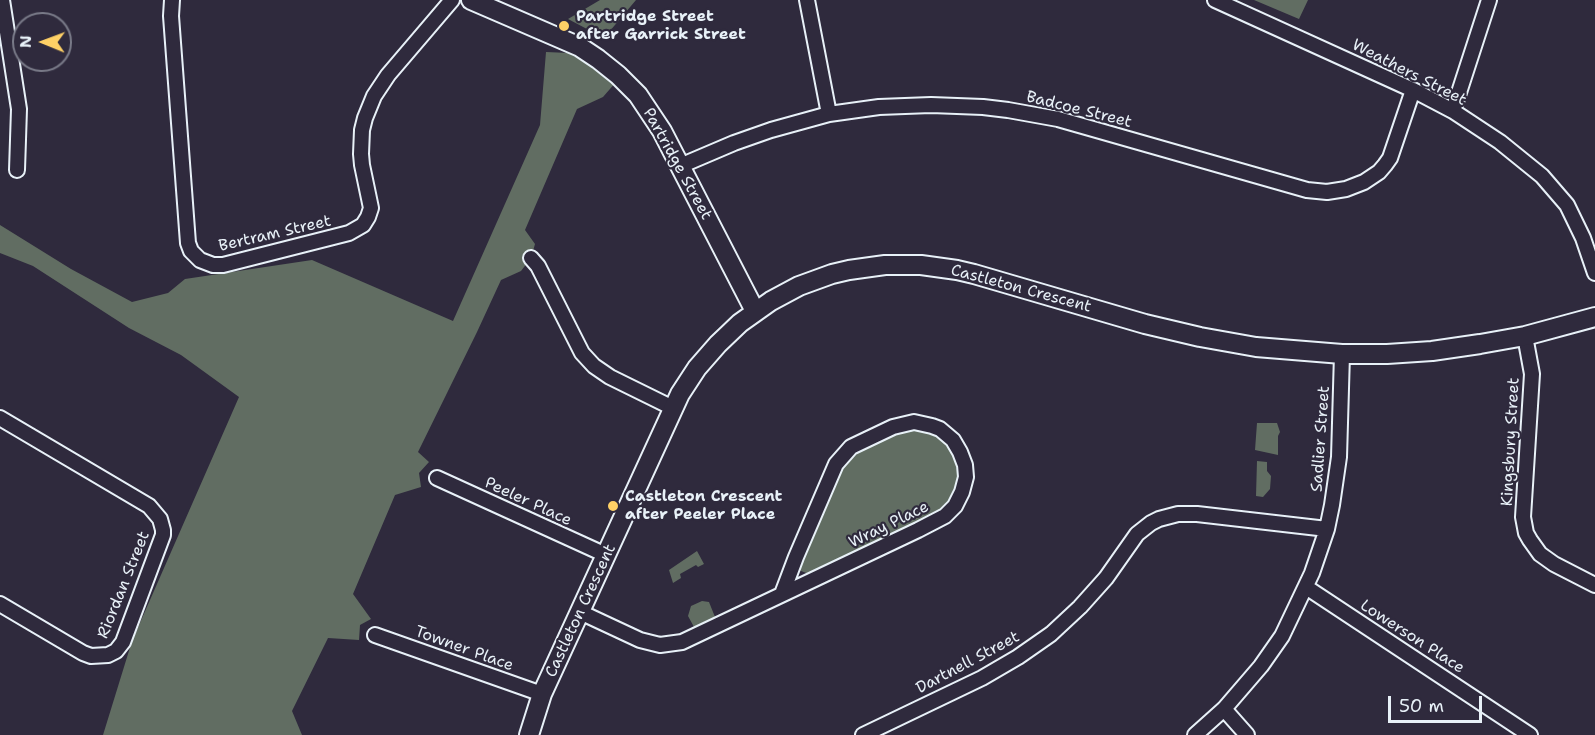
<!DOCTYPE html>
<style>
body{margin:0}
#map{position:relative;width:1595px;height:735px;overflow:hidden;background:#2f2a3d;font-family:"Shantell Sans",sans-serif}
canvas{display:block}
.north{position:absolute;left:12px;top:12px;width:60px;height:60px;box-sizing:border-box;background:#2f2a3d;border:2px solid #797a88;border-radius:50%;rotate:271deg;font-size:16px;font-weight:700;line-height:24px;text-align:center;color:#e8f1f8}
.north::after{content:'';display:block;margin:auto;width:21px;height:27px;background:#ffd166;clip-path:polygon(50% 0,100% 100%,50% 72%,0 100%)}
.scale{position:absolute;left:1388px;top:696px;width:94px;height:27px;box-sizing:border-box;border:3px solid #e8f1f8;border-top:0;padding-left:8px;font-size:18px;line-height:21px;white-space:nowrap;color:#e8f1f8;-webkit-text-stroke:4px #2f2a3d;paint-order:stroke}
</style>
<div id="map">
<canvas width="1595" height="735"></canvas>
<div class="north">N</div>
<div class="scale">50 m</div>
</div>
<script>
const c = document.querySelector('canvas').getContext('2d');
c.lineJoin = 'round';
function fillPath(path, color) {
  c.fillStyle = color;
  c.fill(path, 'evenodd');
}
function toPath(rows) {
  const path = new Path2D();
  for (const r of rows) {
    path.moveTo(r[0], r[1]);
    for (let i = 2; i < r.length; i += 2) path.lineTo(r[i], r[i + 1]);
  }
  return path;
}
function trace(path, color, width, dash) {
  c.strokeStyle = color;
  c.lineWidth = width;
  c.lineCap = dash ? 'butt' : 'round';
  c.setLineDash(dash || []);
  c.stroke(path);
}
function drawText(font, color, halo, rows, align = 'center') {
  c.font = font + ' "Shantell Sans",sans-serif';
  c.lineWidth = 4.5;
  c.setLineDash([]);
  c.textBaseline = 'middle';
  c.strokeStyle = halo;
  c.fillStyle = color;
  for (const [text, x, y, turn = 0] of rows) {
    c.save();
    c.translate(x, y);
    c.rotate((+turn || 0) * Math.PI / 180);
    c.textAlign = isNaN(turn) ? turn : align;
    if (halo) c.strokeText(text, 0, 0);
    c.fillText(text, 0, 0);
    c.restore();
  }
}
fillPath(toPath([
 [600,0,636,0,604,38,568,19],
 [1254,0,1308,0,1299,19],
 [546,52,569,53,616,82,603,97,577,109,525,230,535,244,531,258,521,271,501,280,477,332,418,452,429,462,419,473,421,487,395,495,353,594,371,619,360,625,359,640,328,638,292,711,302,735,103,735,132,641,239,397,181,355,129,328,33,266,0,253,0,225,71,269,132,302,168,293,185,279,312,260,453,321,540,125],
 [1257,423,1277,423,1280,432,1278,436,1278,455,1255,450],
 [904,428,929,430,948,442,957,458,960,474,955,495,943,511,934,516,809,574,801,571,798,568,839,468,848,455],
 [1257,461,1267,462,1267,471,1271,476,1270,489,1263,497,1256,496],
 [697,551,704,564,698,567,696,565,680,574,681,578,673,583,669,570],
 [702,601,709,602,715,617,694,627,688,616,691,606]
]), '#616d62');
const street = toPath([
 [2,0,19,109,17,170],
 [172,0,171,16,188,243,191,251,200,260,213,265,223,265,349,233,363,225,368,217,371,208,362,165,361,154,362,130,365,118,374,96,388,75,452,0],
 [807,0,829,114],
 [1215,0,1413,90,1453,111,1500,142,1542,176,1567,205,1583,238,1595,273],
 [1453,111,1489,0],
 [680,166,734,143,771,130,829,114,879,107,931,105,983,107,1008,110,1058,119,1307,190,1327,192,1346,189,1364,182,1379,172,1385,165,1390,158,1413,90],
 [531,258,538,266,582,353,594,366,610,377,673,408],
 [1525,336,1532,374,1523,517,1526,533,1530,540,1540,554,1554,564,1595,585],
 [0,418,149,506,160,519,163,530,163,535,123,642,116,651,108,655,91,656,83,653,0,604],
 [437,478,606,555],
 [1306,587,1530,735],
 [580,612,640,640,660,645,682,642,918,530,945,516,955,506,962,492,966,477,965,465,960,452,953,440,940,429,932,426,914,422,893,427,851,447,836,464,796,557,782,594],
 [375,635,542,694],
 [1224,709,1247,735],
 [863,735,982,678,1018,657,1051,634,1080,607,1106,578,1137,534,1151,523,1159,519,1178,514,1197,514,1327,529],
 [1195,735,1224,709,1261,666,1282,636,1312,573,1327,529,1332,505,1339,457,1342,354]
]);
const secondary = toPath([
 [471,0,580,47,598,59,618,75,638,95,662,131,755,311],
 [529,735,542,694,680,394,697,368,718,344,740,323,771,301,799,286,832,274,849,270,885,265,921,265,957,270,974,274,1145,324,1200,337,1256,347,1342,354,1387,354,1432,351,1480,344,1525,336,1595,317]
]);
trace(street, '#e8f1f8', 18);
trace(secondary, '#e8f1f8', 22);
trace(street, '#2f2a3d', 14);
trace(secondary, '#2f2a3d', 18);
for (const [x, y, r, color] of [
 [564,26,6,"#ffd166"],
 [613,506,6,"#ffd166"]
]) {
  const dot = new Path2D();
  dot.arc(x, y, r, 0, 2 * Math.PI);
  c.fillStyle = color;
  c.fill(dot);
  trace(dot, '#2f2a3d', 2);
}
drawText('bold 16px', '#e8f1f8', '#2f2a3d', [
 ["Partridge Street",576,17],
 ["after Garrick Street",576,35],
 ["Castleton Crescent",625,497],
 ["after Peeler Place",625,515]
], 'left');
drawText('16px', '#e8f1f8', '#2f2a3d', [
 ["Weathers Street",1409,73,27],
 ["Badcoe Street",1079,110,14],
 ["Partridge Street",677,164,61],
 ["Bertram Street",275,234,-13],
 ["Castleton Crescent",1021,289,15],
 ["Sadlier Street",1321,439,-86],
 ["Kingsbury Street",1511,442,-87],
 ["Peeler Place",528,502,25],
 ["Wray Place",889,525,-26],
 ["Riordan Street",124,585,-68],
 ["Castleton Crescent",581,611,-65],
 ["Lowerson Place",1412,637,33],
 ["Towner Place",464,649,20],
 ["Dartnell Street",968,663,-28]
]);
</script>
